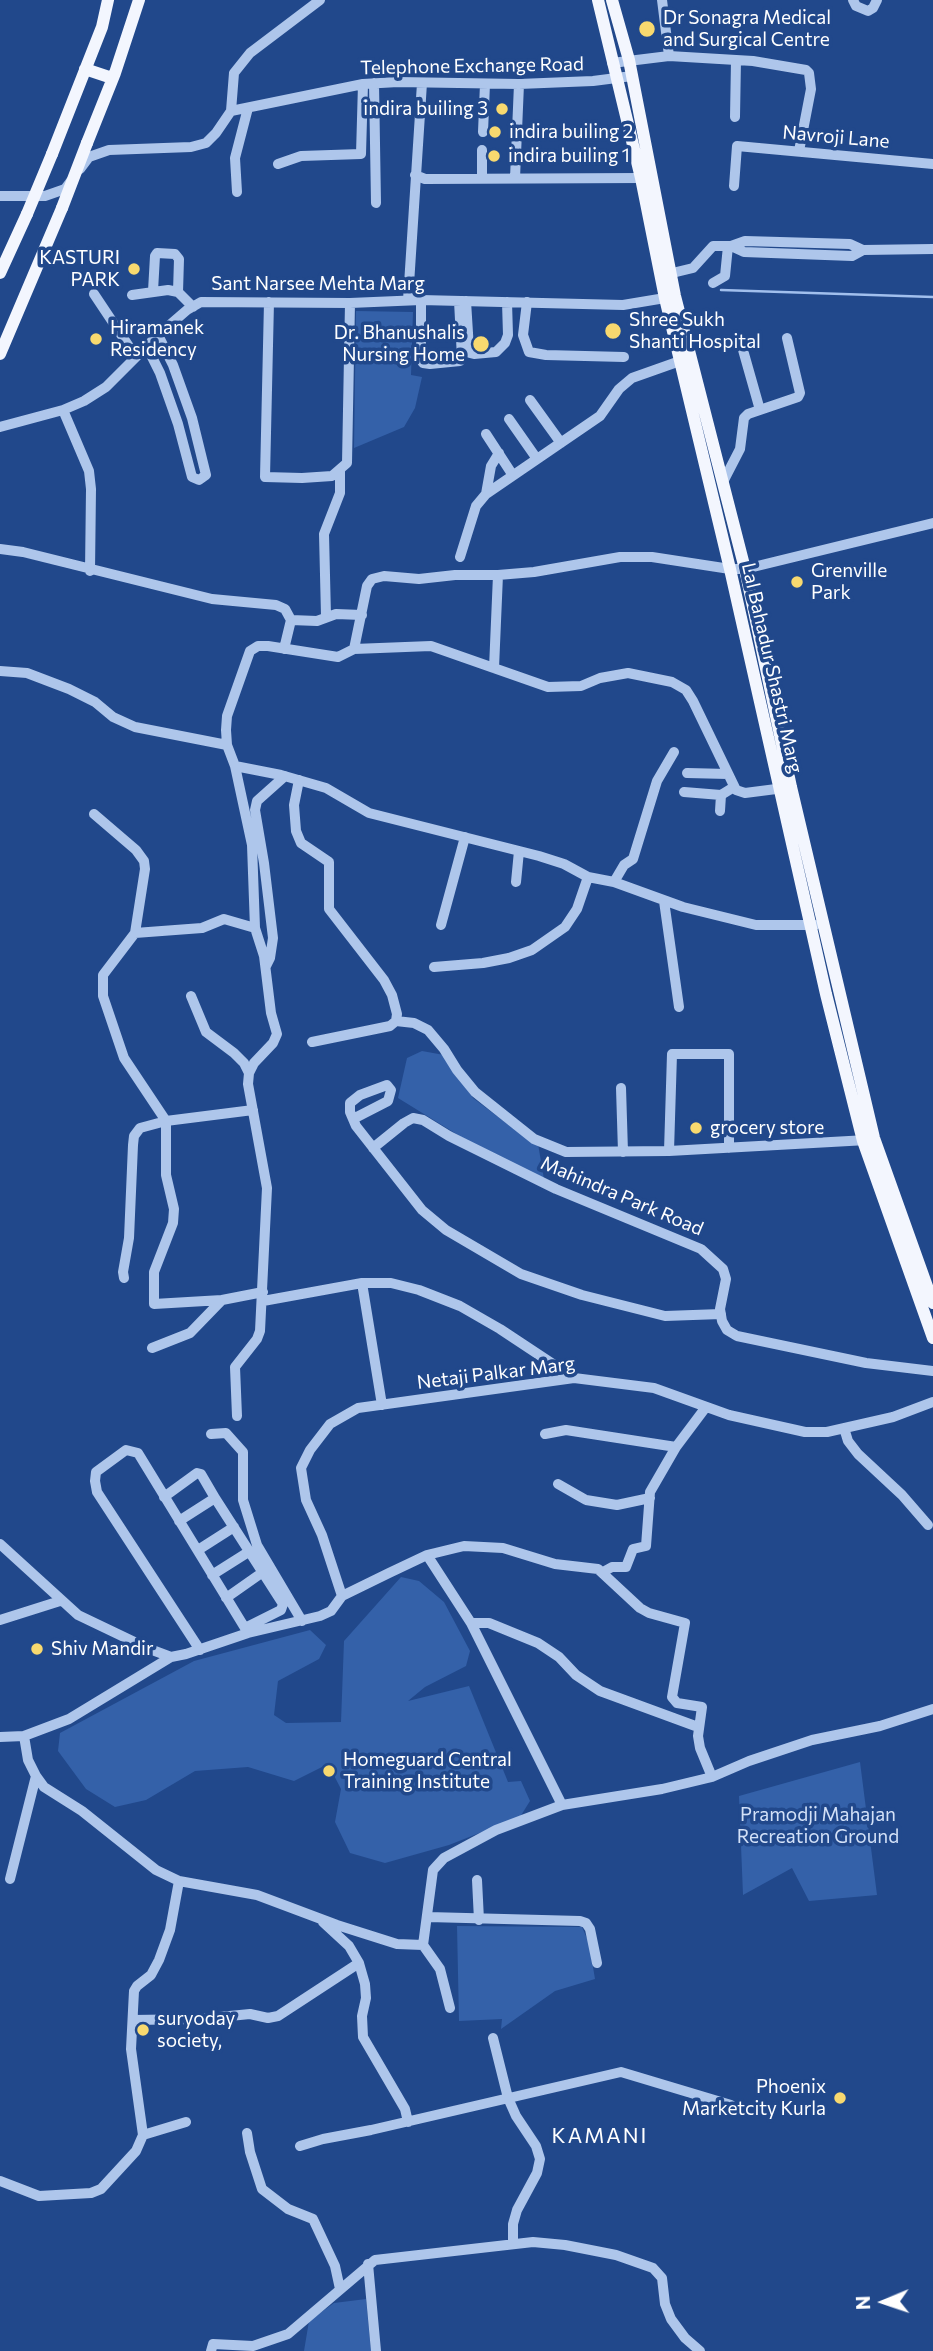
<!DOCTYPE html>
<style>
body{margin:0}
#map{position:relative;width:933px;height:2351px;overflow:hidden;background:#21488b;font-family:Commissioner,sans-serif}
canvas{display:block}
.north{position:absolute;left:849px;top:2267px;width:70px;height:70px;-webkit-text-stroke:5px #21488b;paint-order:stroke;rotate:268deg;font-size:19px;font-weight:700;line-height:28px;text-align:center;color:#fff}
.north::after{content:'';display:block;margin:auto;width:24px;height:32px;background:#fff;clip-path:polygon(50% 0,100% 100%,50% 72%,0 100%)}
</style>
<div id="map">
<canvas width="933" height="2351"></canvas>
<div class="north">N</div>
</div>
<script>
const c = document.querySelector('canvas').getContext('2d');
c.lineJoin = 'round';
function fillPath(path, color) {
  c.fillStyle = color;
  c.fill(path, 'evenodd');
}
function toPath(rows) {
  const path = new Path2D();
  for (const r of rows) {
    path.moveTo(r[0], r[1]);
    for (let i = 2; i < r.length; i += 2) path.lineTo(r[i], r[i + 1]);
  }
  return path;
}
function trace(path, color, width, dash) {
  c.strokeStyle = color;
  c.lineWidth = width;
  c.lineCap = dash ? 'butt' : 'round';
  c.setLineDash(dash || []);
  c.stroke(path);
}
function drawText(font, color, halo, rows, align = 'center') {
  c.font = font + ' Commissioner,sans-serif';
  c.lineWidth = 7;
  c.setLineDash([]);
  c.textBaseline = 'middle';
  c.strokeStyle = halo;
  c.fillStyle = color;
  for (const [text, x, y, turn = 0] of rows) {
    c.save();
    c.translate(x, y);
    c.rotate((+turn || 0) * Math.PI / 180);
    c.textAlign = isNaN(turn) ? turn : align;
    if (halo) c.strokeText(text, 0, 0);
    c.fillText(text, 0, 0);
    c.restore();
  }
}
fillPath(toPath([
 [356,311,413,312,411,375,422,377,415,408,404,427,354,448],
 [422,1051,444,1055,473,1098,530,1141,538,1144,544,1179,471,1143,398,1098,407,1058],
 [401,1577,419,1581,444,1602,470,1651,466,1666,425,1687,408,1701,469,1686,508,1782,521,1781,530,1801,520,1817,449,1845,385,1863,350,1853,335,1822,341,1789,328,1764,294,1781,248,1767,195,1771,146,1800,115,1807,86,1789,58,1751,60,1733,194,1661,310,1630,326,1645,319,1659,278,1681,274,1715,286,1723,341,1722,344,1641],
 [860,1762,877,1895,809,1901,792,1868,743,1895,739,1796],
 [457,1926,582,1927,589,1943,595,1979,555,1991,501,2029,502,2019,459,2021],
 [366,2299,371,2351,304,2351,309,2321,334,2303]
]), '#3461a9');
trace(toPath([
 [721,290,933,297]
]), '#a1bfed', 2.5);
trace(toPath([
 [662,0,669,56],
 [853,0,856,6,868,11,873,8,877,0],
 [612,63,669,56,753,61,806,70,809,73,811,89,799,151],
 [374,83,376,203],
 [231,111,363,84,398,82,519,84,593,81,632,76],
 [735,117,736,60],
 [483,132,485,84],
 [482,150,482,178],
 [278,164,301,156,361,154,363,84],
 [80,169,89,157,109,150,191,147,206,143,216,133,231,111,234,73,250,53,320,0],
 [415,175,425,179,641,178],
 [515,178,519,84],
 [734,186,737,146,933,164],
 [237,192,235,158,248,108],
 [0,196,45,196,65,189,71,181],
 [731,246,745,241,850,244,863,250],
 [664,275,693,268,713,246,731,246,744,252,852,256,863,250,933,249],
 [713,283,725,276,728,246],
 [153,291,155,256,157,253,175,254,179,259,178,292],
 [94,294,136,357],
 [132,295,168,290,178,292,193,307],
 [408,300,422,83],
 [421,300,421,360,423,363,430,364,460,361,462,358,459,301],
 [466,301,469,349,470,353,474,354,496,352,505,343,508,335,507,302],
 [269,302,265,477,302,478,332,476,347,463,350,303],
 [527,302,523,335,529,352,546,355,624,357],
 [147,347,160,373,178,424,192,477,199,480,206,475,192,418,173,365,158,335],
 [743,350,760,410],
 [530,400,561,443],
 [63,410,89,471,91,489,90,571],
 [509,419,537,459],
 [0,427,63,410,84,401,106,387,158,335,187,310,201,302,350,303,421,300,623,305,671,297],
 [486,434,512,474],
 [724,480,740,449,744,418,748,414,798,397,800,393,787,338],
 [486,494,491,466,499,453],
 [0,549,23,552,212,599,276,605,285,609,291,620,284,649],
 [460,557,476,506,486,494,600,416,619,389,632,378,680,361],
 [326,616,324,534,340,493,340,471],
 [291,620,317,621,336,614,362,615],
 [354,649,367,586,372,579,384,576,419,579,455,575,498,575,534,572,620,557,652,557,730,569,745,569,933,523],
 [494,668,498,575],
 [0,671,27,673,69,689,95,702,113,717,135,727,227,745],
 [235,766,281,775,326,788,369,813,539,856,564,864,588,877,614,882,683,907,756,925,815,925],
 [687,773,728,774],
 [299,780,294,805,296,831,301,843,329,862,329,909,384,980,392,995,397,1014,396,1021,390,1026,312,1042],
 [684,792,721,795,734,787],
 [720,811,721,795],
 [94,814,136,850,144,861,145,869,135,933,103,975,103,996,124,1058,166,1121,166,1175,174,1209,173,1223,154,1272,154,1304,222,1300],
 [516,882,519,851],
 [614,882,624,865,633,859,657,781,674,752],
 [664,901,679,1007],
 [441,925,465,837],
 [135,933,202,928,224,919,255,928],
 [266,966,270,958,273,938,264,863,255,810,257,801,285,776],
 [434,967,483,963,509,958,532,950,565,927,577,909,588,877],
 [191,996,206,1032,234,1053,244,1063,249,1073],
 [396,1021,414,1023,428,1030,444,1049,457,1070,475,1092,534,1139,566,1152,669,1151,867,1140],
 [621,1088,623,1152],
 [353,1119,388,1101,391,1090,387,1085,360,1095,350,1103,350,1112,356,1126,422,1210,446,1230,521,1274,582,1295,665,1316,721,1314],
 [373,1148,404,1123,413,1118,423,1120,449,1136,556,1189,701,1249,723,1269,726,1279,720,1309,722,1321,727,1330,737,1336,866,1363,933,1371],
 [669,1151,672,1054,729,1054,729,1148],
 [124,1278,123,1272,129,1238,133,1145,134,1136,140,1128,166,1121,253,1110],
 [362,1283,382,1405],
 [263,1301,362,1283,391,1283,419,1290,460,1306,500,1329,574,1378],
 [152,1348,190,1333,222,1300,263,1292],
 [237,1416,235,1367,257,1339,260,1331,267,1188,248,1084,249,1073,254,1063,273,1043,277,1034,271,1013,264,956,255,928,252,845,235,766,227,745,226,730,227,716,250,651,258,646,268,646,338,657,354,649,431,646,548,687,581,686,600,678,628,673,672,682,686,690,693,701,736,790,745,793,784,788],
 [844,1428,848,1441,858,1454,902,1495,928,1525],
 [211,1434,226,1433,243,1452,243,1500,257,1545,302,1621],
 [545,1434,566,1430,676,1447],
 [558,1484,586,1500,617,1505,650,1498],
 [164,1497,197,1473,201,1474,215,1498],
 [179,1521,215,1498,283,1604,281,1610,245,1628],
 [0,1544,78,1615,147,1648,171,1657,186,1654,248,1633,320,1616,331,1611,342,1596,389,1573,427,1555,464,1546,503,1548,555,1564,598,1569,640,1608,649,1613,685,1623,672,1697,677,1703,702,1707,698,1736,700,1748,712,1777],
 [198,1550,234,1527],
 [427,1555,471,1623,562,1805],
 [603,1572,612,1567,626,1567,633,1549,646,1546,650,1492,676,1447,706,1407],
 [212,1575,250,1551],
 [342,1596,322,1535,306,1500,301,1468,310,1450,330,1424,358,1408,574,1378,654,1388,729,1415,805,1432,827,1432,893,1417,933,1402],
 [226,1598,263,1572],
 [0,1620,60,1601],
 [471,1623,489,1623,538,1643,559,1657,576,1675,600,1691,698,1727],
 [200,1650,97,1492,95,1481,96,1472,126,1450,138,1453,248,1633],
 [24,1736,28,1760,36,1776,44,1787,82,1811,156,1870,179,1881,257,1895,337,1925,397,1944,423,1945,433,1870,444,1858,496,1830,562,1805,662,1789,712,1777,749,1761,812,1740,880,1726,933,1709],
 [0,1737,24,1736,69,1719,171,1657],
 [10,1879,36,1776],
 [477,1880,479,1920],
 [428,1917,580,1921,586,1923,590,1929,597,1963],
 [323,1922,349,1946,359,1963,365,1984,366,1998,362,2016,363,2037,405,2109,408,2122],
 [423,1945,440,1969,450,2008],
 [133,2020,199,2019,250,2014,268,2018,278,2016,359,1963],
 [493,2038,508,2098,516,2116,536,2146,540,2159,537,2173,517,2210,513,2224,513,2243],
 [247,2133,250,2152,262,2189,288,2209,313,2219,335,2266,340,2289],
 [143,2135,186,2122],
 [300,2146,323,2139,371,2130,621,2072,731,2105],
 [0,2181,39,2196,91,2193,101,2189,136,2151,143,2135,131,2049,134,1991,137,1986,151,1975,159,1960,170,1930,179,1881],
 [368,2264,376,2351],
 [211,2351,213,2344,253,2346,288,2334,375,2260,533,2242,565,2245,616,2255,653,2268,662,2278,665,2304,671,2319,685,2338,700,2351]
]), '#aec6eb', 10);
trace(toPath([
 [598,0,641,178,665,298,730,569,826,994,863,1141,933,1338],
 [612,0,629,60,675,296,745,569,791,787,874,1138,933,1303],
 [85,69,112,78],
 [87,143,115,73,139,0],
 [52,154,102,27,108,0],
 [0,273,27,214],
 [0,354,62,208]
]), '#f3f6fe', 12);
trace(toPath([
 [62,208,87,143],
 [27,214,52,154]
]), '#f3f6fe', 12);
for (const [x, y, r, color] of [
 [647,29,9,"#f8d96f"],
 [502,109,7,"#f8d96f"],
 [495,132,7,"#f8d96f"],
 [494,156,7,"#f8d96f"],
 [134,269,7,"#f8d96f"],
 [613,331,9,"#f8d96f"],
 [96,339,7,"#f8d96f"],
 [481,344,9,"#f8d96f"],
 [797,582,7,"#f8d96f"],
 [696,1128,7,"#f8d96f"],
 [37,1649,7,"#f8d96f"],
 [329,1771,7,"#f8d96f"],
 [143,2030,7,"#f8d96f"],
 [840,2098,7,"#f8d96f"]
]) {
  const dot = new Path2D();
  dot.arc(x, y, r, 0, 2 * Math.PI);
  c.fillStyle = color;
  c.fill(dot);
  trace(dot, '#21488b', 2.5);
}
drawText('19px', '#fff', '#21488b', [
 ["Dr Sonagra Medical",663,18],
 ["and Surgical Centre",663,40],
 ["indira builing 3",488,109,"right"],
 ["indira builing 2",509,132],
 ["indira builing 1",508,156],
 ["KASTURI",120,258,"right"],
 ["PARK",120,280,"right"],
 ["Shree Sukh",629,320],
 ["Shanti Hospital",629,342],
 ["Hiramanek",110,328],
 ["Residency",110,350],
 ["Dr. Bhanushalis",465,333,"right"],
 ["Nursing Home",465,355,"right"],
 ["Grenville",811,571],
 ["Park",811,593],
 ["grocery store",710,1128],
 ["Shiv Mandir",51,1649],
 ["Homeguard Central",343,1760],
 ["Training Institute",343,1782],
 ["suryoday",157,2019],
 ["society,",157,2041],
 ["Phoenix",826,2087,"right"],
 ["Marketcity Kurla",826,2109,"right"]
], 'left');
drawText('19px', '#fff', '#21488b', [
 ["Telephone Exchange Road",472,66,-1],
 ["Navroji Lane",836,137,5],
 ["Sant Narsee Mehta Marg",318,284],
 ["Lal Bahadur Shastri Marg",772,668,77],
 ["Mahindra Park Road",622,1196,23],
 ["Netaji Palkar Marg",496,1373,-7]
]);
drawText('19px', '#d3e1f8', '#21488b', [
 ["Pramodji Mahajan",818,1815],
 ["Recreation Ground",818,1837]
]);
c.letterSpacing = '2px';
drawText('21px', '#fff', '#21488b', [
 ["KAMANI",600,2136]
]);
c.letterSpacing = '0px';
</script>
